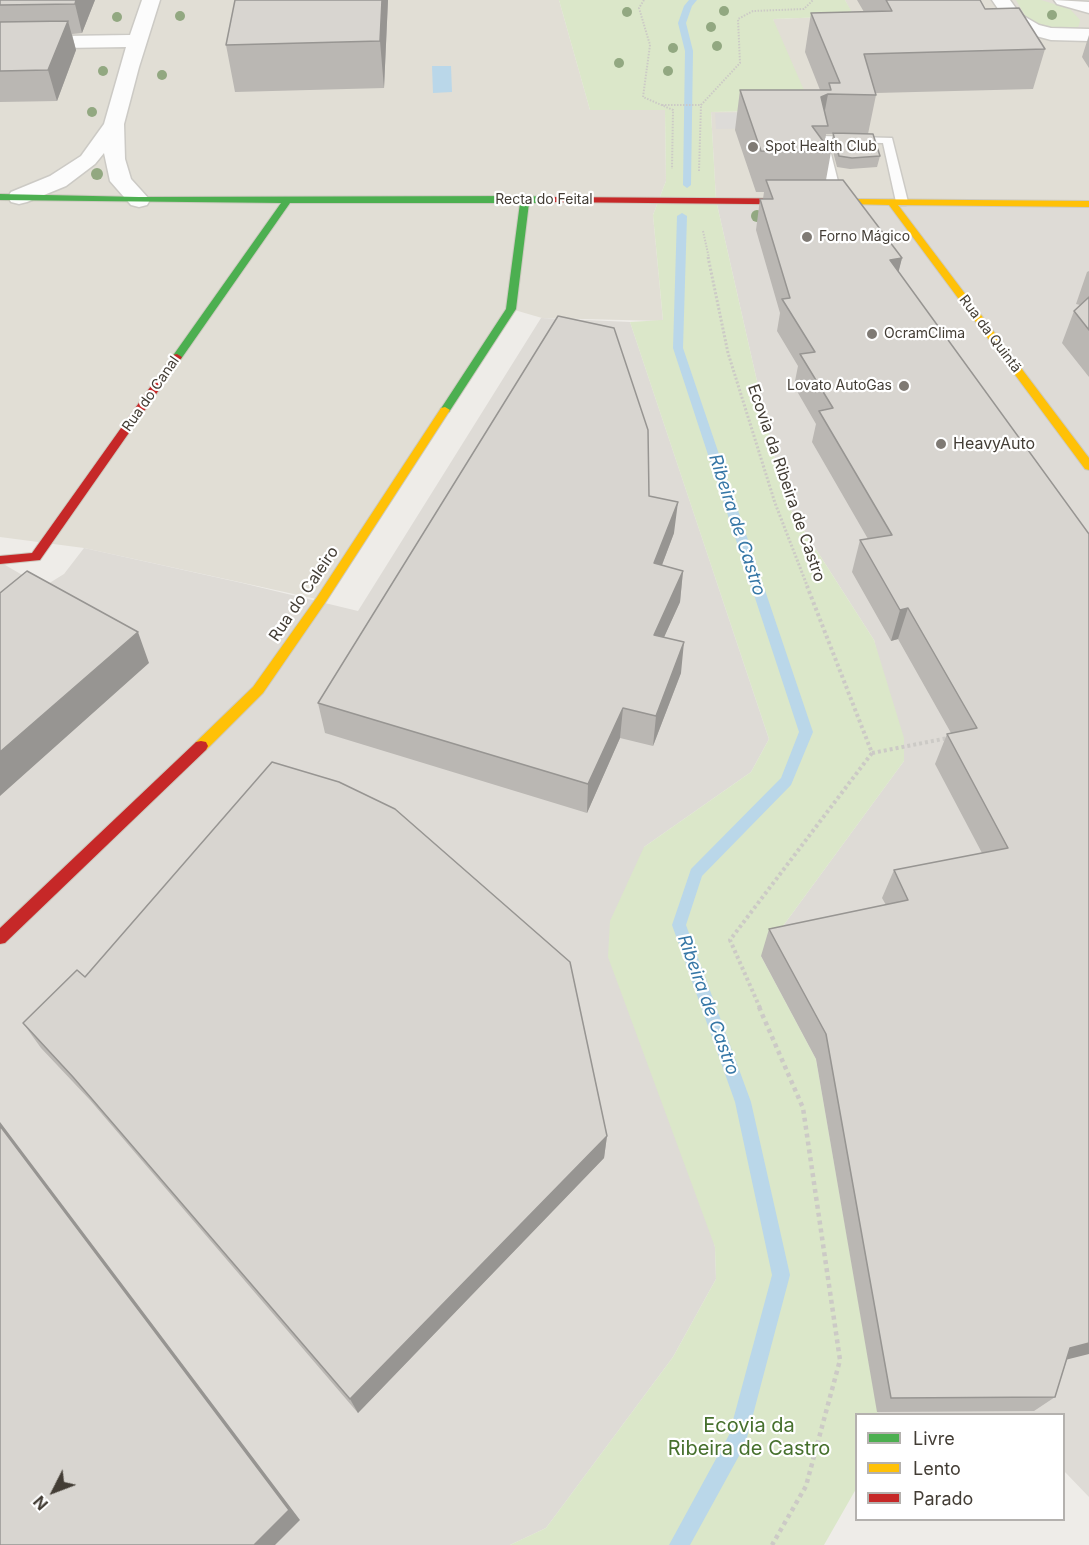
<!DOCTYPE html>
<meta charset="utf-8">
<style>
body{margin:0}
#map{position:relative;width:1089px;height:1545px;overflow:hidden;background:#eeece8;font-family:Inter,sans-serif}
canvas{display:block}
.legend{position:absolute;left:855px;top:1413px;width:210px;height:108px;box-sizing:border-box;background:#fff;border:2px solid #b4b1ae;margin:0;padding:8px 10px;list-style:none;font-size:18px;color:#433d35}
.legend li{display:flex;align-items:center;gap:12px;height:30px}
.legend b{width:30px;border:2px solid #b4b1ae}
.north{position:absolute;left:24px;top:1461px;width:60px;height:60px;-webkit-text-stroke:4px #fff;paint-order:stroke;rotate:228deg;font-size:16px;font-weight:700;line-height:24px;text-align:center;color:#433d35}
.north::after{content:'';display:block;margin:auto;width:21px;height:27px;background:#433d35;clip-path:polygon(50% 0,100% 100%,50% 72%,0 100%)}
</style>
<div id="map">
<canvas width="1089" height="1545"></canvas>
<ul class="legend">
<li><b style="height:8px;background:#4caf50"></b>Livre</li>
<li><b style="height:8px;background:#ffc107"></b>Lento</li>
<li><b style="height:8px;background:#c62828"></b>Parado</li>
</ul>
<div class="north">N</div>
</div>
<script>
const c = document.querySelector('canvas').getContext('2d');
c.lineJoin = 'round';
function fillPath(path, color) {
  c.fillStyle = color;
  c.fill(path, 'evenodd');
}
function toPath(rows) {
  const path = new Path2D();
  for (const r of rows) {
    path.moveTo(r[0], r[1]);
    for (let i = 2; i < r.length; i += 2) path.lineTo(r[i], r[i + 1]);
  }
  return path;
}
function trace(path, color, width, dash) {
  c.strokeStyle = color;
  c.lineWidth = width;
  c.lineCap = dash ? 'butt' : 'round';
  c.setLineDash(dash || []);
  c.stroke(path);
}
function drawText(font, color, halo, rows, align = 'center') {
  c.font = font + ' Inter,sans-serif';
  c.lineWidth = 4.5;
  c.setLineDash([]);
  c.textBaseline = 'middle';
  c.strokeStyle = halo;
  c.fillStyle = color;
  for (const [text, x, y, turn = 0] of rows) {
    c.save();
    c.translate(x, y);
    c.rotate((+turn || 0) * Math.PI / 180);
    c.textAlign = isNaN(turn) ? turn : align;
    if (halo) c.strokeText(text, 0, 0);
    c.fillText(text, 0, 0);
    c.restore();
  }
}
fillPath(toPath([
 [0,0,559,0,590,110,665,110,666,181,653,215,663,321,542,318,511,309,321,600,84,548,0,537],
 [845,0,1089,0,1089,204,716,200,711,112,796,110,773,19,853,16]
]), '#e1ded5');
fillPath(toPath([
 [716,200,1089,204,1089,1497,1064,1471,1064,1414,878,1414,816,1059,761,956,904,761,874,640,787,504,771,443],
 [541,318,630,322,769,739,751,772,644,847,715,1247,716,1279,673,1357,546,1528,510,1545,0,1545,0,562,43,587,64,574,84,548,242,583,358,611]
]), '#dedbd6');
fillPath(toPath([
 [559,0,845,0,854,16,773,19,807,97,796,110,711,112,716,200,771,443,787,504,874,640,904,738,904,761,761,956,816,1059,878,1414,856,1414,856,1489,824,1545,510,1545,546,1528,673,1357,716,1279,715,1247,608,957,610,921,644,847,751,772,769,739,630,322,663,320,653,215,666,181,665,110,590,110],
 [1016,0,1041,0,1070,9,1080,20,1079,26,1072,30,1042,28,1027,19]
]), '#dbe7c9');
fillPath(toPath([
 [785,112,787,128,716,129,715,113]
]), '#dddbd8');
fillPath(toPath([
 [432,66,451,66,452,92,433,93]
]), '#bad7e9');
fillPath(toPath([
 [689,0,697,0,692,6,686,23,693,51,691,185,687,188,683,185,685,51,678,23,684,6,689,0],
 [682,213,687,216,683,348,813,732,791,785,702,876,686,925,751,1102,790,1275,745,1445,690,1545,669,1545,729,1435,772,1275,735,1102,672,925,691,869,781,778,799,732,673,348,677,216,682,213]
]), '#bad7e9');
const lane = toPath([
 [821,136,892,138,908,202,906,205,898,205,896,202,883,143,828,142,843,201,841,204,833,204,815,139,821,136]
]);
const street = toPath([
 [142,0,160,0,139,67,124,124,125,159,131,179,150,200,147,205,139,207,131,205,110,181,104,153,95,164,66,186,27,202,19,204,11,202,8,197,11,192,50,176,81,156,104,124,126,47,0,49,0,37,130,35,142,0],
 [992,0,1010,0,1020,14,1039,25,1051,28,1089,29,1089,41,1051,40,1025,33,1007,22,992,0],
 [1054,0,1089,2,1089,13,1057,4,1054,0]
]);
const fast = toPath([
 [0,194,139,197,525,196,550,197,554,200,550,203,529,203,516,309,449,412,445,413,440,410,506,309,520,203,290,203,181,359,177,360,172,357,281,203,0,200,0,194]
]);
const slow = toPath([
 [850,199,1089,201,1089,207,898,205,1089,458,1089,470,1085,469,889,205,847,204,846,202,850,199],
 [445,407,450,410,325,603,263,693,206,750,196,750,194,746,196,742,253,687,317,597,441,408,445,407]
]);
const jam = toPath([
 [550,197,850,199,854,202,850,205,547,202,547,198,550,197],
 [177,354,182,357,40,560,0,564,0,556,32,553,173,355,177,354],
 [201,741,206,742,208,746,206,750,5,943,0,944,0,928,196,742,201,741]
]);
trace(lane, '#cccac5', 3);
trace(street, '#cccac5', 3);
trace(fast, '#ccc9bf', 2);
trace(slow, '#ccc9bf', 2);
trace(jam, '#ccc9bf', 2);
trace(toPath([
 [644,0,639,8,650,45,643,97,673,110,672,169],
 [662,105,701,105],
 [699,171,701,105,740,63,738,19,753,11,804,9,813,0],
 [703,231,709,258]
]), '#cccac6', 2, [1.5, 1.5]);
trace(toPath([
 [708,257,728,353,775,503,808,588]
]), '#cccac6', 3, [2, 2]);
trace(toPath([
 [872,753,948,738],
 [760,1008,730,940,872,753,807,586]
]), '#cccac6', 4, [3, 3]);
trace(toPath([
 [759,1007,803,1108,840,1360,806,1486,772,1545]
]), '#cccac6', 4.5, [4, 4]);
fillPath(lane, '#fcfcfc');
fillPath(street, '#fcfcfc');
fillPath(fast, '#4caf50');
fillPath(slow, '#ffc107');
fillPath(jam, '#c62828');
c.fillStyle = '#92a881';
for (const [x, y, r] of [
 [724,11,5],
 [627,12,5],
 [1052,15,5],
 [180,16,5],
 [117,17,5],
 [711,27,5],
 [717,46,5],
 [673,48,5],
 [619,63,5],
 [103,71,5],
 [668,71,5],
 [162,75,5],
 [92,112,5],
 [97,174,6],
 [757,216,6]
]) {
  c.beginPath();
  c.arc(x, y, r, 0, 2 * Math.PI);
  c.fill();
}
fillPath(toPath([
 [0,0,95,0,82,33,72,34,76,50,57,101,0,102],
 [388,0,384,88,235,92,226,45],
 [857,0,980,0,985,9,1045,49,1033,89,876,93,876,95,868,134,880,156,877,167,850,169,837,167,831,144,833,134,826,134,825,143,831,152,826,180,902,258,898,272,1089,534,1067,1359,1055,1397,1034,1411,877,1412,816,1059,761,956,769,929,886,905,882,898,894,870,982,853,935,764,947,734,951,733,898,639,891,641,852,572,860,540,868,539,812,442,816,424,794,386,798,366,777,331,780,313,756,230,760,199,763,199,764,192,756,192,735,130,740,90,820,90,805,52,811,13,864,12],
 [1089,35,1089,68,1082,57],
 [1089,271,1089,377,1062,343,1074,311,1080,305,1076,304,1087,272],
 [649,496,674,533,662,565,683,571,680,602,664,637,681,673,653,746,620,738,587,813,325,733,318,703],
 [85,977,607,1136,604,1158,358,1413,90,1100,41,1048,23,1023]
]), '#bab7b3');
fillPath(toPath([
 [76,0,95,0,82,33,75,4],
 [382,0,388,0,384,88,380,41],
 [68,21,76,50,57,101,48,70],
 [828,94,822,126,821,97],
 [902,258,894,290,890,260],
 [678,502,674,533,651,594,654,563],
 [683,571,680,602,651,666,654,635],
 [908,608,898,639,891,641,900,610],
 [138,632,149,663,0,796,0,752],
 [684,642,681,673,653,746,656,716],
 [623,708,620,738,587,813,588,784],
 [0,1122,300,1520,275,1545,254,1545,0,1126],
 [607,1136,604,1158,358,1413,350,1399],
 [1089,1343,1089,1354,1049,1364,1070,1348]
]), '#979592');
const building = toPath([
 [0,0,76,0,75,4,0,5,0,0],
 [235,0,382,0,380,41,226,45,235,0],
 [886,0,980,0,985,9,1019,8,1045,49,864,54,876,95,828,94,821,97,828,126,812,126,831,152,761,151,740,90,831,90,829,83,840,83,811,13,892,11,886,0],
 [68,21,48,70,0,71,0,22,68,21],
 [833,133,873,134,880,156,852,158,839,156,833,133],
 [766,180,843,180,902,258,890,260,1089,534,1089,1343,1070,1348,1055,1397,891,1398,826,1034,769,929,908,900,894,870,1008,848,947,734,977,728,908,608,900,610,860,540,892,535,819,411,833,408,800,354,815,352,782,299,790,298,760,199,773,199,766,180],
 [1089,297,1089,330,1074,311,1089,297],
 [558,316,614,328,648,430,649,496,678,502,654,563,683,571,654,635,684,642,656,716,623,708,588,784,318,703,558,316],
 [27,571,138,632,0,752,0,593,27,571],
 [272,762,339,782,395,809,570,962,607,1136,350,1399,73,1077,23,1023,77,970,85,977,272,762],
 [0,1126,289,1510,254,1545,0,1545,0,1126]
]);
fillPath(building, '#d8d5d0');
trace(building, '#979592', 1.5);
for (const [x, y, r, color] of [
 [753,147,6,"#7f7a74"],
 [807,237,6,"#7f7a74"],
 [872,334,6,"#7f7a74"],
 [904,386,6,"#7f7a74"],
 [941,444,6,"#7f7a74"]
]) {
  const dot = new Path2D();
  dot.arc(x, y, r, 0, 2 * Math.PI);
  c.fillStyle = color;
  c.fill(dot);
  trace(dot, '#fff', 2);
}
drawText('14px', '#433d35', '#fff', [
 ["Spot Health Club",765,147],
 ["Forno Mágico",819,237],
 ["OcramClima",884,334],
 ["Lovato AutoGas",892,386,"right"]
], 'left');
drawText('14px', '#433d35', '#fff', [
 ["Recta do Feital",544,200],
 ["Rua da Quintã",990,334,53],
 ["Rua do Canal",151,394,-55]
]);
drawText('16px', '#433d35', '#fff', [
 ["HeavyAuto",953,444]
], 'left');
drawText('16px', '#433d35', '#fff', [
 ["Ecovia da Ribeira de Castro",786,483,71],
 ["Rua do Caleiro",304,594,-56]
]);
drawText('italic 18px', '#3677a6', '#fff', [
 ["Ribeira de Castro",737,525,72],
 ["Ribeira de Castro",708,1005,70]
]);
drawText('20px', '#46702d', '#fff', [
 ["Ecovia da",749,1426],
 ["Ribeira de Castro",749,1449]
]);
</script>
